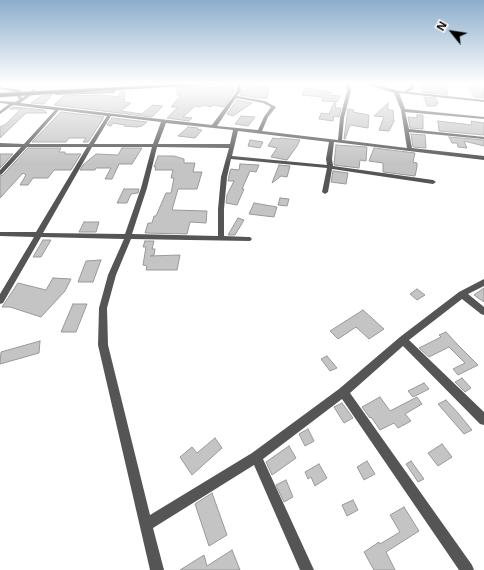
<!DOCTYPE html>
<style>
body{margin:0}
#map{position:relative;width:484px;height:570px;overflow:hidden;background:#fff;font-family:"Noto Sans",sans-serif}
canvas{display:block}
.north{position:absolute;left:432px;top:12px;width:40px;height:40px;-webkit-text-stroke:3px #fff;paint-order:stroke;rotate:300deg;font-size:11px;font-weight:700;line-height:16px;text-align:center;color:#000}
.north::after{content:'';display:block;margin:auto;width:14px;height:18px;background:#000;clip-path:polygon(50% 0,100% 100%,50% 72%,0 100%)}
</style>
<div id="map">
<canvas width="484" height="570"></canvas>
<div class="north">N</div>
</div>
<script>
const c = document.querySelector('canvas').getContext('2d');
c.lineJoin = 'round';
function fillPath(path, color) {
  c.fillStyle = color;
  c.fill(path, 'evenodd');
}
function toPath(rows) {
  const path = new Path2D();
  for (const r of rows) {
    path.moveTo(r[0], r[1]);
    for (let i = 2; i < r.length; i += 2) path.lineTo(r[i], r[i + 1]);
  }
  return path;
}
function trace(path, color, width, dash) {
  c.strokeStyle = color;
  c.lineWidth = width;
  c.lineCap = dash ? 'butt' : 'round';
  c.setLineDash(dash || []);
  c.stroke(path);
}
const building = toPath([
 [422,84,446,86,448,95,422,92,422,84],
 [474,84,480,84,482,88,484,88,484,98,474,97,469,87,475,87,474,84],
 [204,86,204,88,234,86,234,92,224,107,213,105,211,107,204,105,200,107,195,106,183,117,192,118,189,121,167,118,178,107,171,107,181,95,177,95,177,88,204,86],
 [244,86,269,87,267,98,258,98,240,95,244,86],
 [305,88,326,91,332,93,330,95,340,96,337,102,322,101,323,97,302,95,305,88],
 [121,91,125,91,124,102,131,103,121,111,142,114,153,105,163,106,152,117,54,105,63,96,102,95,118,97,121,91],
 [52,95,44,104,31,103,41,96,52,95],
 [424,97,436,98,438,104,435,104,436,106,427,106,424,97],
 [237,100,252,103,233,116,227,114,237,100],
 [334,103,336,104,335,108,341,108,339,117,334,116,333,121,319,119,321,113,329,114,334,103],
 [388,103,388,110,393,110,394,121,389,131,379,130,384,117,374,116,388,103],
 [13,107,44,110,47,113,26,113,0,138,0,127,6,124,21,109,10,109,13,107],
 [348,109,354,110,353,112,369,115,368,128,350,125,345,139,344,139,348,109],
 [61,112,104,117,88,142,83,142,86,138,69,138,66,142,32,142,61,112],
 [417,115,423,115,423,129,410,128,408,117,417,118,417,115],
 [241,116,255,117,248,126,235,124,241,116],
 [112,118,147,122,142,126,137,127,124,126,125,125,113,123,111,126,107,125,112,118],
 [438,121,472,125,471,121,484,123,484,135,439,131,438,121],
 [188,127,198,128,197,129,202,130,195,138,178,136,188,127],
 [411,134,425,135,426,148,413,147,411,134],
 [449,137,484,140,484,146,464,141,467,148,458,147,457,143,452,143,449,137],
 [273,138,280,139,280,138,300,140,297,146,287,160,271,157,277,148,268,146,273,138],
 [250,140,263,142,260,148,248,146,250,140],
 [336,145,367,147,366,161,360,160,359,168,334,165,336,145],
 [28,148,61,148,59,152,65,152,65,154,81,154,71,170,54,170,48,178,33,178,28,185,20,185,26,175,23,173,0,198,0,176,3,175,28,148],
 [122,148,142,148,132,164,119,164,112,179,105,179,111,168,96,168,95,170,80,170,83,165,96,154,118,155,122,148],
 [374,148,415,153,413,162,417,163,417,167,415,176,383,172,383,163,369,161,374,148],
 [0,154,13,154,0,168,0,154],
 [158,156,174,156,184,159,184,163,195,163,193,172,202,172,197,189,178,189,172,210,207,211,206,223,190,222,187,234,145,233,148,223,152,223,154,216,156,216,166,193,171,193,174,178,171,178,173,170,155,170,156,167,154,167,158,156],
 [240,164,259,165,256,172,250,171,242,189,244,189,237,205,226,203,227,195,234,181,228,181,230,171,231,169,239,170,240,164],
 [279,165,290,166,287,177,281,176,272,183,279,165],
 [333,171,348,173,346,184,331,182,333,171],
 [124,189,139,189,138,193,131,194,127,203,117,203,124,189],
 [280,198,289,199,287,206,278,205,280,198],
 [254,203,277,207,274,217,249,214,254,203],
 [238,218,244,220,235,235,228,235,238,218],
 [84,222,99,222,96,232,79,232,84,222],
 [43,240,51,240,41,257,33,257,43,240],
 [145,241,154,241,152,249,155,249,154,255,150,256,180,255,177,270,146,270,147,266,143,265,146,247,143,247,145,241],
 [101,260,93,282,78,282,86,261,101,260],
 [53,278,71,279,65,291,41,317,10,307,2,307,18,283,46,290,53,278],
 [484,288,484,302,474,295,484,288],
 [417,289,425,295,417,300,410,294,417,289],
 [73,304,87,304,76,332,61,332,73,304],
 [363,310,384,329,369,339,356,327,338,339,330,331,363,310],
 [446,332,457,344,478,365,458,375,453,369,465,363,449,347,429,357,419,348,441,337,439,335,446,332],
 [40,341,39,353,0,364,1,352,40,341],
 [327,356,337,368,330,371,321,359,327,356],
 [462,378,471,388,465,392,455,382,462,378],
 [424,383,429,389,413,397,408,391,424,383],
 [380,397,390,411,417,397,422,404,405,414,411,421,398,428,394,423,380,430,371,417,370,418,362,407,380,397],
 [446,400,458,413,472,430,464,434,438,404,446,400],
 [342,403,353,418,344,423,334,407,342,403],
 [308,429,314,441,305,446,299,434,308,429],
 [215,438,222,448,192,475,180,457,192,447,197,453,215,438],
 [442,444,452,457,438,466,428,453,442,444],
 [289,446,296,458,272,475,266,462,289,446],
 [367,461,375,474,364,480,357,467,367,461],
 [411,461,424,479,418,482,406,464,411,461],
 [319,464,327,478,315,486,311,477,308,479,305,472,319,464],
 [286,480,293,497,284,502,276,485,286,480],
 [212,493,227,535,209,546,195,504,212,493],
 [353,500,358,510,347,516,342,505,353,500],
 [404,507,419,531,386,552,395,570,374,570,364,552,379,542,380,544,400,532,390,515,404,507],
 [232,550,240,570,180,570,204,555,207,566,232,550]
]);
fillPath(building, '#c4c4c4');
trace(building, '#999', 1);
const primary = toPath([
 [180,84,217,84,0,97,0,93,180,84]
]);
trace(primary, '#dbdbdb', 2);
fillPath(toPath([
 [237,84,241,84,241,91,237,96,265,101,276,107,268,117,262,131,338,140,340,118,347,91,346,84,350,84,351,91,344,118,342,140,407,148,401,110,394,93,365,84,373,84,404,92,410,87,411,84,415,84,413,89,408,92,484,100,484,102,399,93,405,109,484,117,484,119,405,112,409,129,484,137,484,139,409,132,412,148,484,156,484,160,334,142,332,159,333,166,433,180,436,182,433,184,332,169,328,192,325,194,322,192,327,168,231,159,227,177,224,209,224,236,248,237,250,237,252,239,250,241,131,239,116,275,107,308,108,345,150,515,252,453,339,389,400,337,459,292,484,279,484,286,468,294,484,307,484,315,481,314,462,299,409,340,484,412,484,425,480,424,403,346,350,393,472,565,474,570,459,570,342,399,263,459,314,570,300,570,254,465,153,528,164,570,150,570,98,345,99,308,108,275,124,239,41,237,3,303,0,304,0,294,34,237,0,236,0,232,36,232,87,147,27,147,2,174,0,175,0,170,21,147,0,147,0,143,24,144,55,110,13,105,0,114,0,111,9,104,0,103,0,101,15,102,19,100,16,94,17,92,0,89,0,87,21,90,20,94,22,98,31,92,33,89,35,89,33,94,20,103,212,125,237,91,237,84],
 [236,98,263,103,271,107,264,117,258,130,217,126,236,98],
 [59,110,107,116,89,144,29,144,59,110],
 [111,116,161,122,153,144,94,144,111,116],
 [166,123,233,130,230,144,158,144,166,123],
 [238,131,329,142,326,159,327,165,232,156,238,131],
 [92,147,152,147,141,188,125,234,43,233,92,147],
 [157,147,229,148,221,177,218,209,218,236,132,234,147,188,157,147],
 [114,88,117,89,114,93,56,95,54,94,56,93,112,91,114,88]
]), '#555');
fillPath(primary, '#000');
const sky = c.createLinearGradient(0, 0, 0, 164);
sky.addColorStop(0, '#8cadcc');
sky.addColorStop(0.51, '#fff');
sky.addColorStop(1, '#ffffff00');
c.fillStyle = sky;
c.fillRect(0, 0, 484, 164);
</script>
